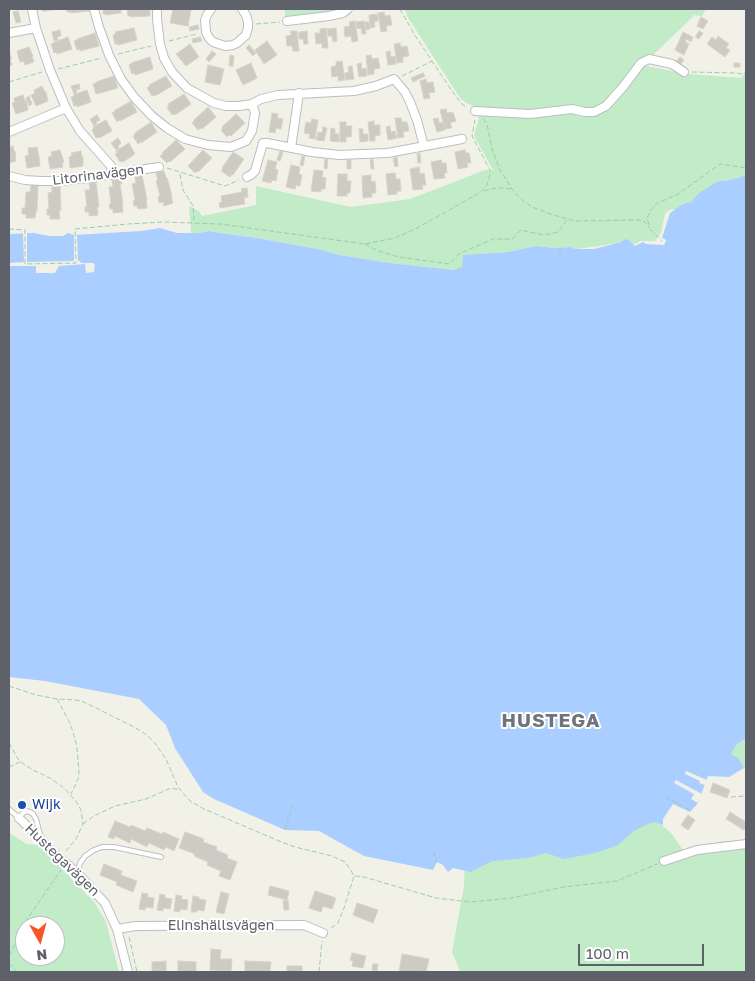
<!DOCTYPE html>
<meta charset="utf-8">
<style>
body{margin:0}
#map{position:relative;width:755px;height:981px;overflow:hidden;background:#f2f1e7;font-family:"Golos Text",sans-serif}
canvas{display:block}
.frame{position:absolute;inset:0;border:10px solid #5e6169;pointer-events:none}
.north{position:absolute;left:15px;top:916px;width:50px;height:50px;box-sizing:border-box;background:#fff;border:1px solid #bfc0c3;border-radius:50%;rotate:173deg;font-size:14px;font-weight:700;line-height:20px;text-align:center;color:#5e6169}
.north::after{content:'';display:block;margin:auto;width:18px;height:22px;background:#f85527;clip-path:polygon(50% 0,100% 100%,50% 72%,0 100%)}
.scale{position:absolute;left:578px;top:944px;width:126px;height:22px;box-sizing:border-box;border:2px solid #5e6169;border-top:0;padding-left:6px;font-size:15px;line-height:18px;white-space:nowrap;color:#5e6169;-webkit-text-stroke:4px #fff;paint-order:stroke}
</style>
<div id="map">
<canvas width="755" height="981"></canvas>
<div class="frame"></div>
<div class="north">N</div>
<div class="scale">100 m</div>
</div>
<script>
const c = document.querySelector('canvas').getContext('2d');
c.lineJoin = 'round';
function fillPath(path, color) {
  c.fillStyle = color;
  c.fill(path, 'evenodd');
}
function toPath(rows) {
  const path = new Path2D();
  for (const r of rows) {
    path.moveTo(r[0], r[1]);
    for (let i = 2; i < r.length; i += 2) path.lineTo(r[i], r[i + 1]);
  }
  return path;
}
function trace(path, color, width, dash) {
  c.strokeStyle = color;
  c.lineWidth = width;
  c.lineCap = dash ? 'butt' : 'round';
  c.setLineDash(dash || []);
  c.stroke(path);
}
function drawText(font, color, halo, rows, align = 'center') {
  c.font = font + ' "Golos Text",sans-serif';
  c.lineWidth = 4;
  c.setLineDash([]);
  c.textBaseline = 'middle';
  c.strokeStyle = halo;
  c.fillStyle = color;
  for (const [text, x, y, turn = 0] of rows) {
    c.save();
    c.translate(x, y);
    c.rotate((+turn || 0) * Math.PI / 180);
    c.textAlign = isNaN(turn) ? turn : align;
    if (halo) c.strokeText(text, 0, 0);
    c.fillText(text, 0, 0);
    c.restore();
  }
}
fillPath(toPath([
 [285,9,339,9,332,12,285,17],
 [405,9,706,9,702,16,695,15,655,53,646,66,688,74,742,78,745,71,746,66,746,175,734,179,725,180,699,193,691,202,683,204,675,210,673,209,668,211,665,214,661,233,655,241,640,241,637,243,634,244,625,239,621,242,600,246,575,249,570,247,555,248,536,246,508,252,463,255,463,267,454,270,390,263,339,255,323,250,257,238,213,232,209,231,199,233,191,233,189,206,199,211,202,216,256,205,256,186,351,207,410,199,485,170,493,170,474,136,479,118,477,109,472,105,466,103,460,98,447,78,407,16],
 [746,488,746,769,740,765,713,767,644,810,671,833,685,853,688,849,707,844,724,841,746,841,746,972,462,972,460,971,452,952,464,886,474,636],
 [9,833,27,844,39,845,95,903,106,922,119,972,9,972],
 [25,926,55,926,55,956,25,956]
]), '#c2ebc8');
fillPath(toPath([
 [746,175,746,738,736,745,731,754,738,758,744,768,729,777,708,776,698,803,690,812,673,804,663,819,663,825,655,822,648,824,634,831,618,845,595,853,564,859,546,853,528,858,492,861,471,872,453,868,448,872,443,865,437,862,433,870,364,856,319,831,285,830,214,799,203,792,175,748,166,725,139,699,45,681,9,677,9,234,34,233,49,236,63,236,68,233,74,235,141,231,160,228,177,233,199,233,209,231,213,232,257,238,323,250,339,255,390,263,454,270,462,267,463,255,508,252,536,246,555,248,570,247,575,249,594,249,621,242,625,239,629,240,635,246,643,242,646,244,664,245,666,241,665,239,662,238,670,213,683,204,691,202,699,193,717,182,734,179]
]), '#aaceff');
fillPath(toPath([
 [23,233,27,233,27,262,74,261,74,235,77,235,78,261,80,261,81,263,93,263,95,265,94,272,86,273,85,264,59,266,55,273,36,273,36,266,9,266,9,263,24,262],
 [686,771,707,780,705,785,699,783,700,781,685,774],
 [676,780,702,794,698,803,691,799,694,794,674,783]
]), '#f2f1e7');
const building = toPath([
 [42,9,60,9,45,11,42,11,42,9],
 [67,9,90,9,90,11,71,13,71,12,67,12,67,9],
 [103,9,121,9,121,13,106,15,106,14,103,14,103,9],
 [127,9,150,9,150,16,131,17,131,16,128,16,127,9],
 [173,9,191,10,188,26,170,23,173,9],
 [18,11,21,22,16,23,13,12,18,11],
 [384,12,385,16,390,15,392,25,386,26,387,31,381,32,378,13,384,12],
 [377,14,378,21,374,22,375,27,370,28,369,15,377,14],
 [701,17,708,21,703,29,697,26,701,17],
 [355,21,358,41,352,42,351,36,345,37,344,27,350,26,349,22,355,21],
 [364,21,366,34,362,34,361,28,357,29,356,22,364,21],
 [365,22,369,22,370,29,366,30,365,22],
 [198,25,199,29,190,31,189,27,198,25],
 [134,28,137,40,118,45,118,44,115,44,113,35,116,34,115,32,134,28],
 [326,28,328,48,322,48,322,43,316,44,315,33,320,33,320,29,326,28],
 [336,28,337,41,333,42,332,36,328,36,327,29,336,28],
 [60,30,61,36,57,37,58,40,54,41,52,32,60,30],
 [291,31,297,31,299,51,293,51,292,46,287,46,286,36,291,35,291,31],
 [307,31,308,44,304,44,303,39,299,39,299,32,307,31],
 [699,31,703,33,699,39,695,37,699,31],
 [683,32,693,37,691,42,687,39,685,42,689,44,684,55,675,50,683,32],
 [95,33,99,46,80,51,80,49,77,50,74,41,77,40,77,39,95,33],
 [718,36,729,44,726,48,730,50,725,57,707,44,712,37,716,40,718,36],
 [68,37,72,49,57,54,57,52,54,53,51,44,54,43,54,42,68,37],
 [200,37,202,41,193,43,192,39,200,37],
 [267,41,277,55,264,64,255,50,267,41],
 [400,43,401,47,407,46,409,56,403,57,403,62,397,63,394,44,400,43],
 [190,44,199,57,186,66,176,54,190,44],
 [249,45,256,53,253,56,246,48,249,45],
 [29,47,33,56,32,56,34,62,25,65,24,61,20,62,17,51,29,47],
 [212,51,216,54,209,62,206,59,212,51],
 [390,51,391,57,395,56,396,64,388,65,386,52,390,51],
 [10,54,12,59,10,59,12,65,9,66,9,55,10,54],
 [230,55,234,56,233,66,229,66,230,55],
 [371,55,372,59,378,58,380,68,374,69,374,74,368,75,366,56,371,55],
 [150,57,153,69,135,75,134,73,132,74,129,65,132,64,131,63,150,57],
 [680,57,684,60,680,65,676,62,680,57],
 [342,61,345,80,338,81,338,76,332,77,331,67,336,66,336,62,342,61],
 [251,63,257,78,243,85,236,70,251,63],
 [361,63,362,69,366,68,367,76,359,77,357,64,361,63],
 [734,63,740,63,740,67,734,67,734,63],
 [208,65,224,69,220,85,205,82,208,65],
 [352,66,354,79,346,80,345,73,349,72,348,67,352,66],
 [423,73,425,76,413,82,411,78,423,73],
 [114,76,118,88,96,94,93,84,96,83,96,82,114,76],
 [166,76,172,86,155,96,155,95,152,96,147,88,150,86,149,85,166,76],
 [426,79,427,83,433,82,435,92,429,93,430,98,424,99,420,81,426,79],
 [79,84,80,89,76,90,77,93,74,94,71,86,79,84],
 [42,86,45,92,46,92,48,101,36,106,31,95,35,93,34,90,42,86],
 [87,90,91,102,77,107,77,105,74,106,71,97,74,96,73,95,87,90],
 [184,94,191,104,175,115,174,114,172,115,167,107,169,106,168,104,184,94],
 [23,95,25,101,26,100,28,110,16,114,12,103,15,102,14,98,23,95],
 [29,96,32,104,29,106,26,98,29,96],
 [131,101,137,112,120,121,119,120,117,122,112,113,115,112,114,111,131,101],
 [208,107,216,117,202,129,201,128,198,130,192,123,194,121,194,120,208,107],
 [446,109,447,113,453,112,456,121,450,123,452,128,445,129,440,110,446,109],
 [272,113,278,114,277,118,283,119,281,129,276,128,275,133,269,132,272,113],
 [236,114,245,123,231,136,229,135,227,137,221,130,223,128,222,127,236,114],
 [97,115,100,120,96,122,97,124,94,126,90,119,97,115],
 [395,118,401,118,402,122,407,122,409,131,403,132,404,137,398,138,395,118],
 [438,118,439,123,443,122,445,130,437,132,433,119,438,118],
 [312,119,318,120,315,139,309,138,310,134,304,133,306,122,311,123,312,119],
 [106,120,112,131,99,138,98,137,96,138,92,130,94,128,93,127,106,120],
 [374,121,374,125,380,125,380,135,375,136,375,141,370,141,368,122,374,121],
 [151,122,157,132,141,143,141,142,138,144,133,136,135,134,135,133,151,122],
 [340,122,346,122,346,126,352,126,351,137,346,137,346,142,340,142,340,122],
 [390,126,391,132,395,131,397,138,388,140,386,127,390,126],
 [323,127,327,128,324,141,316,140,318,132,322,133,323,127],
 [331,128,335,129,335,134,339,134,339,142,330,141,331,128],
 [359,129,363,129,363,134,368,134,368,141,360,142,359,129],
 [118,138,121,143,118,146,119,148,116,150,111,143,118,138],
 [176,140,185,149,170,162,169,161,167,163,160,156,163,154,162,153,176,140],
 [129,143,135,154,123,162,122,161,120,162,115,154,117,153,116,151,129,143],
 [13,146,14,151,15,151,16,161,9,163,9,147,13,146],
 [37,147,40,162,39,162,40,166,27,168,25,156,29,155,28,148,37,147],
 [60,150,64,162,62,163,63,167,50,169,48,157,52,156,51,152,60,150],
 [203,150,212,158,198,172,197,171,195,173,188,166,203,150],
 [465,150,466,153,469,153,471,163,467,163,468,167,458,169,455,152,465,150],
 [81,151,82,157,83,157,83,166,70,168,69,157,72,156,71,153,81,151],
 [280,151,283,152,280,161,277,160,280,151],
 [233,152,244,159,233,175,232,174,230,177,221,171,223,169,222,168,233,152],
 [420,153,421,163,418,163,417,154,420,153],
 [302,156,305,156,303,166,300,165,302,156],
 [397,157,398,166,395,167,393,158,397,157],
 [325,159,328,159,327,169,324,168,325,159],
 [373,159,374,169,371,169,370,160,373,159],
 [268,160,277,162,275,169,278,170,276,181,272,180,271,183,262,181,268,160],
 [347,160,351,160,351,169,347,169,347,160],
 [441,160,442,163,446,163,447,173,444,173,445,178,434,179,431,162,441,160],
 [291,165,300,167,299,174,302,175,300,186,296,185,295,189,286,187,291,165],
 [419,167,420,174,424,173,426,185,422,185,423,189,413,190,410,169,419,167],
 [314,170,323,171,322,177,326,178,325,189,321,189,321,192,311,191,314,170],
 [164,171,166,178,167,178,172,195,171,195,173,203,164,206,163,202,159,203,158,197,160,196,156,181,158,180,156,173,164,171],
 [395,173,396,179,400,179,401,191,397,191,397,194,388,195,386,174,395,173],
 [338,174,347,174,347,181,351,181,350,193,347,193,347,196,337,196,338,174],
 [142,175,147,200,146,200,147,208,138,209,137,206,134,206,133,201,135,200,132,184,136,183,135,176,142,175],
 [371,175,371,182,375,181,376,193,372,193,372,197,363,198,362,176,371,175],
 [119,178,119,180,121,180,122,184,120,184,123,204,122,204,123,212,113,213,113,209,110,209,109,204,111,204,109,187,113,187,112,179,119,178],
 [96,182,99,207,97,207,98,215,89,216,89,212,85,212,85,207,87,207,85,190,90,190,89,183,96,182],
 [31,185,38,186,37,211,36,211,35,218,26,218,26,214,22,214,22,208,25,208,26,192,30,192,31,185],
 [52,185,60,185,61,210,59,210,60,219,50,219,50,215,47,215,47,209,49,209,48,193,52,192,52,185],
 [247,188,248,197,244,198,245,204,220,208,219,203,222,202,221,196,242,192,241,189,247,188],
 [713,783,730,790,727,798,710,792,713,783],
 [730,812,746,822,746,827,744,830,726,819,730,812],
 [688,815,695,820,688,830,681,825,688,815],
 [115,821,130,827,131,825,145,831,147,828,162,834,163,832,179,839,174,851,166,847,164,850,149,843,147,847,131,839,130,843,115,836,114,839,108,837,115,821],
 [185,832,204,839,203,842,217,847,216,850,228,855,227,858,237,862,230,880,219,876,221,871,207,865,208,862,194,856,195,854,179,848,185,832],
 [104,864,122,871,121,875,137,881,133,892,116,885,117,882,100,875,104,864],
 [270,886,289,891,287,900,268,895,270,886],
 [315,891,336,898,332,909,323,906,321,912,309,908,315,891],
 [221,892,229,894,224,914,216,912,221,892],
 [142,893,148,894,147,897,154,898,153,908,146,907,145,910,139,909,142,893],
 [160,894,165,895,165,898,172,899,170,909,163,908,163,911,157,910,160,894],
 [176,895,182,896,181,899,188,900,187,910,180,909,180,912,174,911,176,895],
 [193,896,199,897,199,899,206,900,204,911,197,910,197,912,191,912,193,896],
 [288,900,289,910,284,910,283,901,288,900],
 [357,903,378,910,373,923,353,915,357,903],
 [211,949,221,950,220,959,232,959,231,971,210,970,211,949],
 [352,953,366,956,363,968,352,966,353,961,350,960,352,953],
 [402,954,429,959,426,972,416,971,416,972,399,972,402,954],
 [166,961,166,972,152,972,152,962,166,961],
 [178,961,196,962,196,972,178,972,178,961],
 [245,961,271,962,270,972,245,972,245,961],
 [373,964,378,964,377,971,372,970,373,964],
 [287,966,302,966,302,972,287,972,287,966]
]);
fillPath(building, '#cdcbc4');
trace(building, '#d7d4c5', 1);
const lane = toPath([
 [9,809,19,818,23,813,26,811,30,812,33,814,36,819,41,838],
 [77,873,80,863,85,856,94,850,102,847,114,847,161,857]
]);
const street = toPath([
 [32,9,36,28,50,70,66,108,80,131,111,166,112,175],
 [94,9,99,27,109,55,121,79,134,97,152,116,167,128,185,139,208,145,231,147,246,141,252,131,255,113,252,104],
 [157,9,157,19,160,44,164,58,172,72,187,88,214,103,226,106,239,106,252,104,261,99,278,95,354,91,376,86,394,79,405,92,410,102,417,120,424,146],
 [211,9,207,15,205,20,206,32,209,38,213,42,225,46,233,45,237,43,246,35,248,28,248,22,246,15,242,9],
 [287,21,329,16,343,13,348,9],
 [9,33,36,28],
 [475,111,530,114,572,109,585,112,594,112,606,106,623,87,641,63,649,59,672,64,684,72],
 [9,132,66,108],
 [291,148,299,93],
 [9,176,25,180,41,181,61,181,87,178,159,167],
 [247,177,251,175,255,171,263,143,267,143,312,152,339,155,388,153,462,139],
 [19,818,60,858,77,873,105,903,117,929,128,972],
 [664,861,697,850,746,844],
 [117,929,136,926,304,925,323,933]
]);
trace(lane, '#bbbec3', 6);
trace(street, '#bbbec3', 10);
trace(toPath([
 [400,9,416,37,454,94,462,104,466,107],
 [256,24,280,22],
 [169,41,197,34],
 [118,54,151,46],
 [58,69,102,58],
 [692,72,737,73,746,75],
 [402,76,432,61],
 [9,82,42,72],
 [483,119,487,124,492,149,500,170,512,189,522,200,532,207,553,215,575,221,640,220,645,222,650,228],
 [167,168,225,186,239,180],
 [180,174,183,190,193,206,194,222],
 [484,191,496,188,505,188,512,189],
 [649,225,647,218,651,210,656,204,678,194,720,164,746,168],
 [9,229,25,230,25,264,76,263,75,229,128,224,164,222,220,224,365,244,395,238,417,228,474,196,482,191,487,185,490,175,490,170,472,136,475,120],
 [650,229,662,241],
 [365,244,378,251,399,257,449,264,459,254,493,239,512,239,521,230,544,235,558,232,567,220],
 [560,255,560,248],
 [9,686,36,695,57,699,76,700,84,702,134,727,147,735,154,742,166,759,178,787,190,801,204,809,279,841,295,847,332,856,345,862,350,869,354,876,344,908,338,923,330,929],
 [57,699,69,721,73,732,77,747,79,773,78,779,71,794],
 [9,743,18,759,22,763,33,770,50,778,64,788,75,800,81,810,83,824,76,839,65,852],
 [9,767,20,762],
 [666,797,691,811],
 [731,797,746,796],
 [83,824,94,816,115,806,146,799,171,788,180,790],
 [285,830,292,806],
 [434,852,436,862],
 [355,876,364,877,436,898,470,902,512,898,563,887,617,881,657,864],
 [129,937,137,972],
 [9,956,28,918,61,870],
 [9,963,17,972],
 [319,972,322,941]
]), '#9accb0', 1, [5, 2.5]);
trace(lane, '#fff', 4);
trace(street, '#fff', 8);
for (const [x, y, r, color] of [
 [22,805,5,"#1a4fb4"]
]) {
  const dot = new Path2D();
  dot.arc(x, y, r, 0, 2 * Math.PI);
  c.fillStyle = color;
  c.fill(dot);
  trace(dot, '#fff', 2);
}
drawText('14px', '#5e6169', '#fff', [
 ["Litorinavägen",98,175,-7],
 ["Hustegavägen",62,860,44],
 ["Elinshällsvägen",221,926]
]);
drawText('14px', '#164399', '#fff', [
 ["Wijk",32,805]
], 'left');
c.letterSpacing = '1px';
drawText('bold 19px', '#6f737b', '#fff', [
 ["HUSTEGA",551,721]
]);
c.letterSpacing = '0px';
</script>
